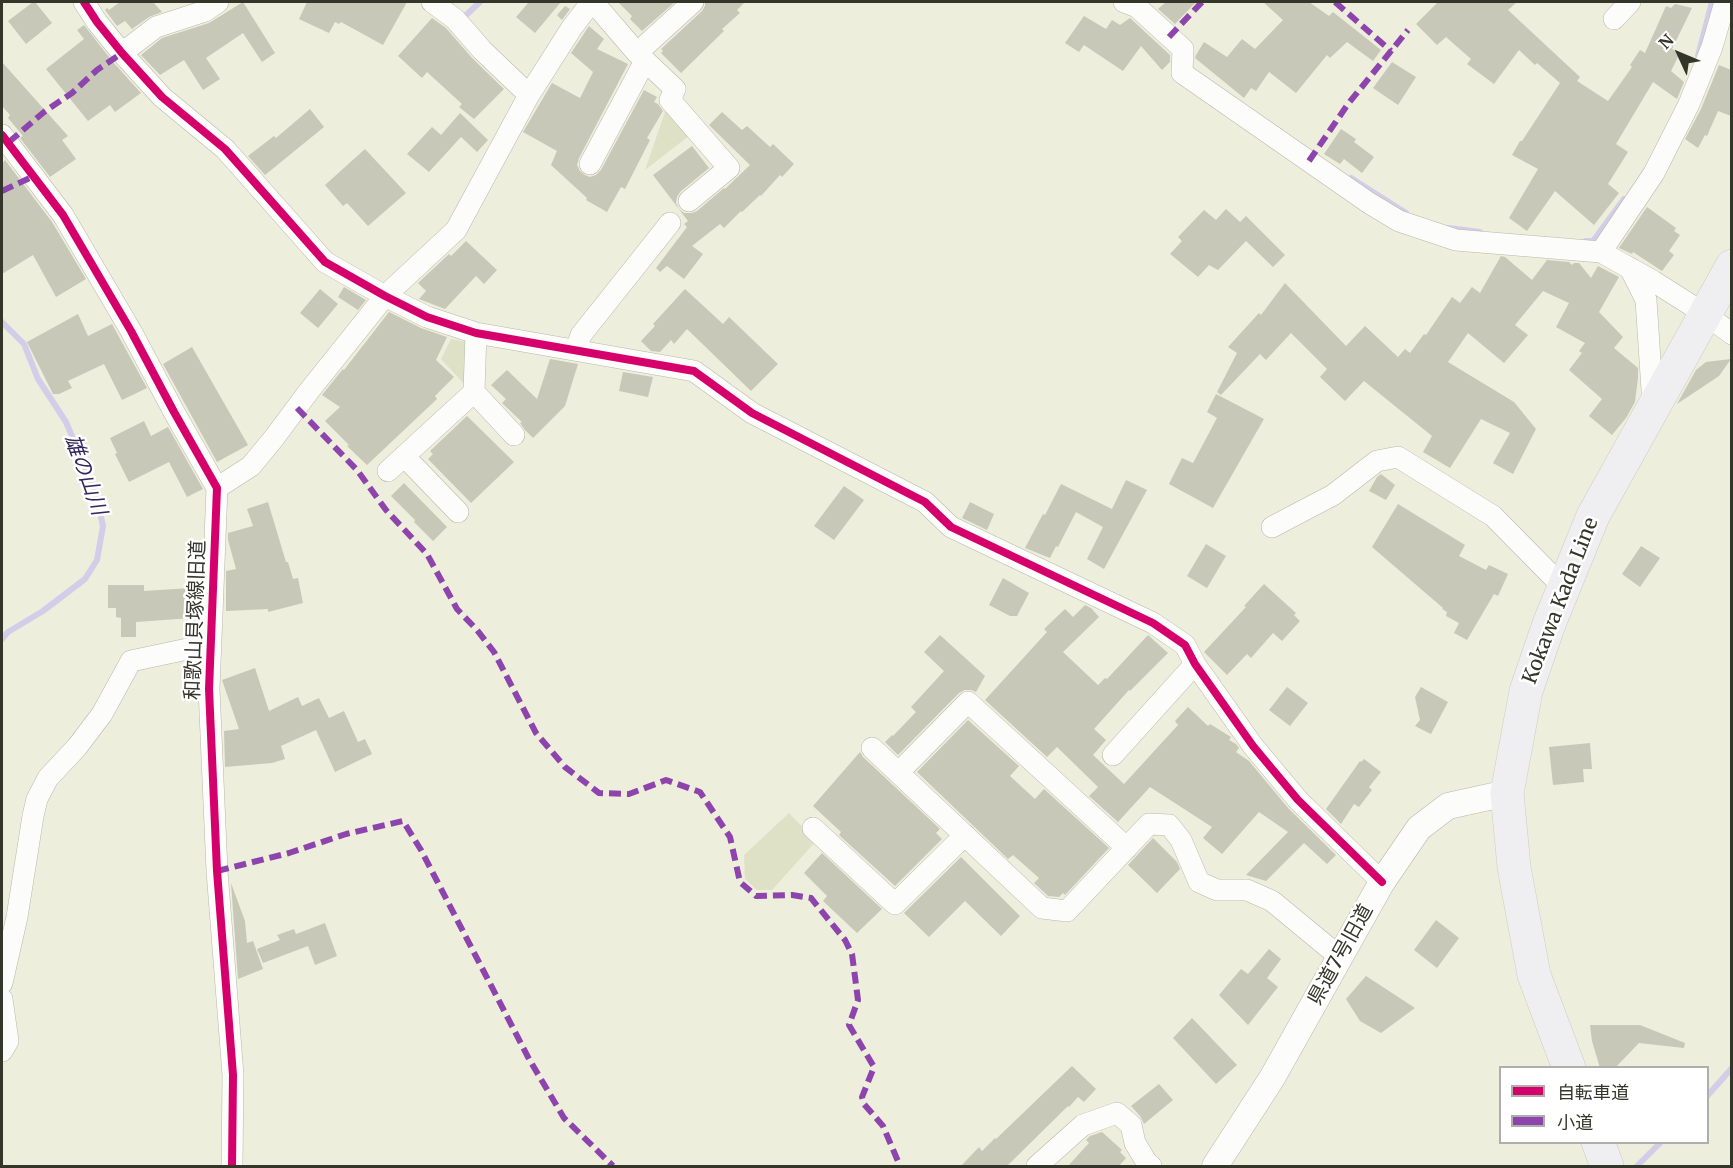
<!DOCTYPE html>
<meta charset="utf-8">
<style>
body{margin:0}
#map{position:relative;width:1733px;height:1168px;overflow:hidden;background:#edeedc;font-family:Merriweather,"Noto Sans JP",serif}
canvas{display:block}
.frame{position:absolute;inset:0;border:3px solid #35362a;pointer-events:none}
.legend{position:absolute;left:1499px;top:1066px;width:210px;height:78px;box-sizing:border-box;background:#fff;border:2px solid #aeafaa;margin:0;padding:8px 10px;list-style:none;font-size:18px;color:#35362a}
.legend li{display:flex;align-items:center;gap:12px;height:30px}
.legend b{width:30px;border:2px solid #aeafaa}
.north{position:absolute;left:1649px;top:24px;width:60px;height:60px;-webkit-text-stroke:4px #fff;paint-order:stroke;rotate:314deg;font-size:16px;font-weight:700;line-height:24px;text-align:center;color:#35362a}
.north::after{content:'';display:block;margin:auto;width:21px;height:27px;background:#35362a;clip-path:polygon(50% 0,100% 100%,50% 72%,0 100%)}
</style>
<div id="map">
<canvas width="1733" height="1168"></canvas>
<div class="frame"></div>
<ul class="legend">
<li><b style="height:8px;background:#d6006c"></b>自転車道</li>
<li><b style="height:8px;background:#8e44ad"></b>小道</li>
</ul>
<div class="north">N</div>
</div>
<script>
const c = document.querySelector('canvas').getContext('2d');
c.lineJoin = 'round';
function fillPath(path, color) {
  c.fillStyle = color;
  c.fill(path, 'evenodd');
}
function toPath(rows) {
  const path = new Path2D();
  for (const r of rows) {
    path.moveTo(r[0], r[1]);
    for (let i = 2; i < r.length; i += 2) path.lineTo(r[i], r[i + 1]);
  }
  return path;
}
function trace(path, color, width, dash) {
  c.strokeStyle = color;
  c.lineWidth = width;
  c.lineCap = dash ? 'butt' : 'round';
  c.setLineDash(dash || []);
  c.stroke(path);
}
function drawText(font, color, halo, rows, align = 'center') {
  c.font = font + ' Merriweather,"Noto Sans JP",serif';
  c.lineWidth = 5;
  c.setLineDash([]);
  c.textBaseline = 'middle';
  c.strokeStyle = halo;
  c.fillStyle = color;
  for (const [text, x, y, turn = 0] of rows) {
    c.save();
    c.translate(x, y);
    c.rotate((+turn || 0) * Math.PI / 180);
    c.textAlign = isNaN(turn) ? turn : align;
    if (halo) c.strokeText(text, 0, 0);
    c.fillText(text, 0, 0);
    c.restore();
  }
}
fillPath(toPath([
 [666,109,689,136,645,170],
 [451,339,467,342,467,387,441,359],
 [789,813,816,841,772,890,757,890,745,879,744,855]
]), '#dfe1c7');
trace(toPath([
 [461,16,463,18,480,2],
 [1698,56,1712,2],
 [1351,178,1406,213],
 [1449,228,1480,232],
 [1586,241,1593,241,1624,199],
 [2,322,24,344,38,379,66,422,95,491,103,526,97,560,85,579,43,611,8,632,2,639],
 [1708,1095,1732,1068],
 [1637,1166,1661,1142]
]), '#d2cee9', 6);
fillPath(toPath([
 [33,2,35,2,52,23,26,44,8,21],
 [120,2,153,2,162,12,149,17,132,29,125,21,117,26,105,10,107,8,109,10],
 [243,2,275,53,262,62,243,33,206,58,220,79,203,90,184,60,160,75,141,55,162,38,209,23],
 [307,2,407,2,383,45,341,22,339,24,335,22,329,33,299,19],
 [529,2,561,2,535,33,516,17],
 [618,2,675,2,642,31,630,19,632,16],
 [705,2,745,2,737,10,740,13,722,29,724,31,681,73,661,53,663,51,661,49,702,11,705,6],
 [1166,2,1196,2,1175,24,1158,9],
 [1263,2,1309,2,1329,16,1333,12,1381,50,1373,61,1347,42,1330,58,1327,55,1296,93,1269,72,1256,91,1251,88,1244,98,1195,58,1196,55,1204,42,1227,57,1242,39,1255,49,1283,20],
 [1438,2,1517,2,1508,10,1580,77,1577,81,1608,101,1632,67,1630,65,1640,50,1645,53,1666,6,1671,8,1675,4,1692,8,1672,49,1680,53,1671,71,1684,82,1677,99,1653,82,1616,144,1628,152,1608,184,1619,193,1594,225,1555,191,1527,231,1509,218,1538,169,1512,155,1520,141,1522,141,1560,83,1537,63,1535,65,1519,50,1494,84,1467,64,1471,59,1446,37,1437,45,1416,24],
 [565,6,570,9,562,20,557,15],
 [1084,16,1106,29,1112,20,1120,25,1130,18,1170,55,1170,62,1162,70,1141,46,1123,71,1084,45,1079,52,1065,43],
 [432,18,446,28,472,58,504,89,474,119,459,107,462,104,427,72,422,78,398,56],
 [84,25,113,62,141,93,115,112,110,105,88,121,46,69,84,39,77,30],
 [589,26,604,39,597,49,628,64,579,158,577,165,580,171,585,175,590,177,596,175,601,170,644,90,657,97,654,102,658,104,663,111,647,138,650,140,625,189,621,187,607,212,586,200,587,198,551,165,557,151,523,132,552,83,580,98,593,72,571,53],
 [2,62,68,136,62,140,76,159,50,177,20,138,23,136,8,118,10,115,2,106],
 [1392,62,1416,77,1398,105,1373,88],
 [1719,65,1731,70,1731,116,1718,111,1707,136,1705,135,1698,148,1685,139,1701,109],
 [310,109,324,127,265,175,248,156,274,136,276,138],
 [722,112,742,130,747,126,770,147,773,144,794,164,782,177,780,175,761,196,760,195,742,212,741,211,724,228,720,224,692,246,703,254,684,279,667,266,660,272,656,268,687,227,684,224,688,221,653,175,692,146,709,168,680,192,677,197,676,203,679,209,684,213,692,213,697,211,724,188,725,189,750,165,709,125],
 [460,113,488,140,477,152,461,137,429,172,407,154,432,127,441,135],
 [1341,129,1356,139,1354,142,1374,157,1362,173,1344,159,1340,164,1324,154],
 [365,149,406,193,368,226,347,203,343,206,325,185],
 [5,160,52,222,86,279,56,297,33,255,2,274,2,164],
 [1647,207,1676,228,1674,231,1680,235,1669,251,1674,255,1662,271,1633,252,1632,254,1619,248],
 [1226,209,1240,222,1246,216,1285,255,1273,267,1246,241,1218,270,1209,265,1198,277,1170,254,1182,241,1178,237,1204,210,1216,220],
 [466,241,497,270,484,284,476,276,445,309,419,299,426,291,418,283,449,254,451,256],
 [1501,256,1505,257,1532,280,1547,260,1569,262,1572,265,1574,263,1579,263,1591,278,1598,266,1619,277,1599,312,1623,337,1614,348,1638,368,1638,378,1635,402,1626,418,1612,435,1589,416,1602,399,1569,370,1582,353,1579,351,1585,343,1556,327,1569,303,1543,291,1515,325,1528,335,1504,363,1468,333,1448,362,1514,402,1536,429,1513,474,1493,463,1510,433,1481,419,1450,468,1423,452,1432,436,1364,381,1345,401,1320,377,1327,369,1291,333,1266,360,1260,354,1221,395,1217,392,1237,353,1228,347,1259,313,1261,315,1285,283,1346,346,1365,326,1398,357,1405,349,1410,353,1424,334,1426,335,1452,297,1460,303,1472,287,1480,293],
 [344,287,366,300,358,310,338,297],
 [320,289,338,304,318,328,300,313],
 [685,289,723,324,729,317,778,364,751,391,687,329,674,344,671,340,660,352,651,351,641,341,655,326,653,324],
 [389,312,421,328,447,337,436,360,454,377,435,396,437,399,367,465,347,446,349,445,325,421,340,407,322,395,343,369,344,370],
 [78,314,88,336,112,324,147,388,122,400,104,364,68,381,72,388,59,394,53,394,27,342],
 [192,347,248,445,217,462,163,364],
 [550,359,578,364,565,406,533,438,525,430,520,423,522,422,502,403,506,399,491,385,507,370,537,399],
 [1731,359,1719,376,1677,404,1696,370,1706,362],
 [623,372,653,377,648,397,619,391],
 [1216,394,1264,419,1213,508,1169,484,1182,458,1193,463,1217,418,1207,412],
 [467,416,514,462,471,503,428,459,433,454,430,451],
 [144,421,151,436,168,427,203,489,187,497,169,462,129,482,115,454,117,453,110,438],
 [1381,474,1395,485,1386,500,1369,491,1377,477],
 [1126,480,1147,490,1104,569,1087,559,1103,527,1076,512,1058,547,1056,546,1050,558,1025,548,1043,514,1045,515,1061,484,1112,509],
 [404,483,447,527,433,541,414,522,415,520,391,496],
 [844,486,864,500,834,540,814,526],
 [268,502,286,562,288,562,293,579,298,578,303,603,268,612,268,609,226,611,226,571,236,569,228,540,228,533,253,526,247,509],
 [970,502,994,514,987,530,962,518],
 [1398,504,1465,545,1459,556,1486,570,1489,565,1508,574,1498,596,1494,594,1467,640,1454,633,1459,623,1446,616,1447,612,1442,609,1443,608,1372,547],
 [1206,544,1226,556,1207,588,1187,576],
 [1641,546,1660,558,1640,587,1622,574],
 [1003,578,1029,593,1017,616,1010,616,989,605],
 [1264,584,1296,613,1294,615,1300,621,1282,641,1273,633,1251,658,1247,654,1227,675,1204,652,1246,607,1244,606],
 [108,585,144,585,144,591,190,588,192,618,136,622,136,637,121,637,121,618,116,617,116,608,108,608],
 [1085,605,1091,608,1099,617,1063,652,1098,685,1105,678,1107,679,1148,635,1168,653,1130,691,1129,690,1094,729,1106,740,1093,755,1124,784,1178,725,1175,721,1188,707,1208,726,1210,724,1231,737,1229,740,1236,744,1239,748,1236,752,1249,761,1289,809,1336,855,1327,864,1304,843,1266,881,1246,875,1288,832,1259,812,1222,854,1203,838,1212,827,1150,787,1118,822,1089,796,1098,787,1057,747,1047,757,985,700,1047,632,1044,629,1065,609,1073,617],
 [940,635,985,676,976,692,971,690,965,690,959,693,898,755,885,742,892,735,893,736,916,712,911,707,944,671,924,652],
 [255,668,269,711,298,697,302,706,319,698,329,718,344,711,358,742,365,739,372,754,335,772,316,730,281,746,285,759,272,763,225,767,224,731,239,729,222,680],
 [1287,687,1308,703,1290,726,1269,710],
 [1421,687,1448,702,1431,734,1415,726,1420,720,1415,697],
 [968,720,1019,766,1010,776,1035,799,1044,789,1109,848,1065,895,1063,893,1059,897,1048,896,1034,883,1039,878,1013,855,1008,859,917,772],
 [1590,743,1592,769,1583,769,1584,782,1553,785,1549,747],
 [860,752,863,757,940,829,936,833,942,839,895,886,839,835,841,832,813,806],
 [1364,759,1381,772,1369,787,1372,790,1359,807,1354,804,1341,824,1326,809,1360,761,1361,762],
 [1153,838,1177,862,1180,869,1157,893,1128,865],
 [822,853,882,909,857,933,823,901,827,896,804,873],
 [961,857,1020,916,1001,936,965,901,929,937,904,913],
 [231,883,245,921,247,943,253,941,263,969,238,979],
 [1436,920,1459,938,1437,968,1414,950],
 [325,923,337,956,315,965,308,946,263,963,257,949,280,940,277,935,294,929,296,934],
 [1269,949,1281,959,1267,978,1278,987,1248,1025,1219,995,1241,969,1248,974],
 [1366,976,1415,1008,1381,1033,1360,1021,1346,999],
 [1192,1018,1237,1065,1216,1084,1173,1038],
 [1590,1025,1640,1025,1685,1043,1684,1048,1639,1043,1615,1068,1600,1068,1592,1041],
 [1072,1066,1096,1089,1084,1102,1078,1097,1069,1107,1068,1106,1006,1167,960,1167,979,1147,982,1151,995,1138,996,1139],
 [1159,1084,1173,1100,1144,1124,1140,1116,1131,1106],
 [1102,1132,1122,1150,1120,1152,1126,1158,1118,1167,1067,1167,1089,1143,1086,1140,1090,1136]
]), '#c7c8b7');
const minor = toPath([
 [84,2,97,22,122,53,162,97,225,149,325,262,385,296,427,317,476,333,694,371,752,413,925,502,951,527,1153,623,1185,645,1195,664,1253,746,1298,800,1382,882],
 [432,2,455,19,482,50,529,95],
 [1124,2,1137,7,1183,49,1182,73,1369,203,1399,221,1456,240,1601,252,1653,281,1705,314,1732,334],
 [594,3,637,53,675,89,670,100,729,168,689,201],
 [1614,19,1630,2],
 [122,53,156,27,205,11,218,2],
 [637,53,693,2],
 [2,135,63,215,131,331,174,412,217,488,209,689,217,871,233,1075,232,1166],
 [590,164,645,61],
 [1601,252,1654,173,1689,104,1712,47,1725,2],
 [1630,268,1646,300,1653,405],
 [576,350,581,335,670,223],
 [474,392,514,435],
 [404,456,458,512],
 [388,471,474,392,476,333],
 [217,488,251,466,274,438,309,391,385,296,456,230,529,95,571,29,586,9,596,2],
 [1272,527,1333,495,1377,461,1398,457,1493,516,1563,587],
 [872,748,1042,908,1067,911,1149,824,1169,825,1181,840,1199,882,1217,890,1247,890,1272,901,1341,958],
 [1113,755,1195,664],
 [899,772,968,702,1127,848],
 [813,828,895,904,965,835],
 [2,983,17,917,33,816,37,799,48,778,77,747,102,714,131,661,211,644],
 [2,999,8,1041,2,1051],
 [1037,1166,1083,1125,1117,1113,1131,1125,1135,1143,1147,1163,1151,1166]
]);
const tertiary = toPath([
 [1215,1166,1272,1078,1382,882,1419,828,1448,806,1507,793]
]);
const primary = toPath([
 [1569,1068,1534,975,1514,867,1507,793,1526,691,1549,624,1593,516,1732,266],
 [1598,1142,1607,1166]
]);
trace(minor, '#b7b8a9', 22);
trace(tertiary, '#b7b8a9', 27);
trace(primary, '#cccdc4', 34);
trace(minor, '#fcfcfa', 21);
trace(tertiary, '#fcfcfa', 26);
trace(primary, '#efeef0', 33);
trace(toPath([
 [1335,2,1391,51],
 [1169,37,1202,2],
 [9,142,44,112,72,93,97,70,122,53],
 [1309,161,1348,104,1408,30],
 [2,191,34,176],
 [297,408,357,470,386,510,427,554,457,609,477,630,494,652,536,733,565,767,599,793,629,794,666,780,700,792,730,837,740,882,756,896,792,895,811,898,845,940,852,954,858,1000,849,1025,874,1067,862,1097,864,1104,883,1126,900,1166],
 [217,871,289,853,346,834,403,821,421,850,529,1059,564,1118,613,1166]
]), '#8e44ad', 6, [12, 6]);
trace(toPath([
 [84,2,97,22,122,53,162,97,225,149,325,262,385,296,427,317,476,333,694,371,752,413,925,502,951,527,1153,623,1185,645,1195,664,1253,746,1298,800,1382,882],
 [2,135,63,215,131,331,174,412,217,488,209,689,217,871,233,1075,232,1166]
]), '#d6006c', 8);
drawText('20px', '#35362a', '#fff', [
 ["Kokawa Kada Line",1561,601,-69],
 ["和歌山貝塚線旧道",196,620,-88],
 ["県道7号旧道",1341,955,-61]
]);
drawText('italic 21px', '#34275e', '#fff', [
 ["雄の山川",85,475,70]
]);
</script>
